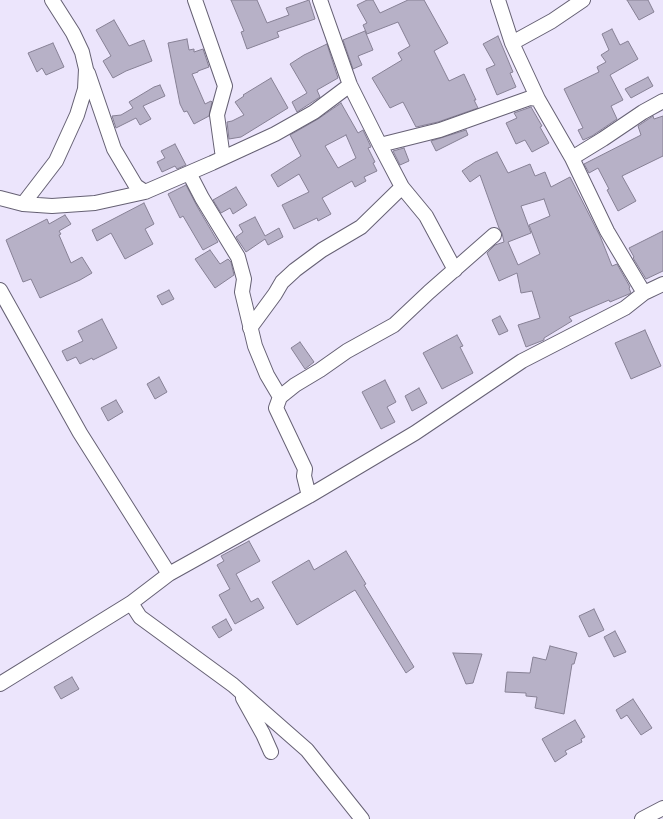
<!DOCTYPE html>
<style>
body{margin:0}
canvas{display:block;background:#ece5fc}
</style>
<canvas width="663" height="819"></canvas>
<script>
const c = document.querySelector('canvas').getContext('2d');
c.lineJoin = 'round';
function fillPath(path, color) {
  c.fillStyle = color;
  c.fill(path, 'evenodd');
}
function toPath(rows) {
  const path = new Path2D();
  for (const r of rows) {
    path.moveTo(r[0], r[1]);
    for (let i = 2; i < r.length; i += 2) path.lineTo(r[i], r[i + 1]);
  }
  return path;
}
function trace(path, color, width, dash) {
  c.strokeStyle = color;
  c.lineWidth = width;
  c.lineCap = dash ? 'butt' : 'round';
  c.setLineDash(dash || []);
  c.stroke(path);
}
const building = toPath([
 [231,0,257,0,267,23,289,15,286,8,309,0,315,19,277,32,279,37,247,49,241,32,244,31,231,0],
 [367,0,373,0,380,13,408,0,424,0,448,43,434,51,449,81,464,74,476,100,474,100,478,108,438,122,416,127,403,102,390,108,372,78,402,60,398,53,410,46,398,22,367,34,363,25,367,23,357,5,367,0],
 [627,0,648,0,654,12,639,20,627,0],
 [114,20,129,46,144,40,152,61,126,71,113,78,103,61,111,56,96,30,114,20],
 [612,29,620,45,628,41,638,59,610,75,623,100,611,106,617,119,592,136,583,140,578,130,583,128,564,89,599,72,597,67,606,62,601,55,609,50,602,34,612,29],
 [365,31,373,50,358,56,362,65,353,69,343,40,365,31],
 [498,36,513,72,510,73,516,87,497,95,486,69,495,65,483,44,498,36],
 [187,39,189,50,194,49,194,52,203,49,209,67,198,71,198,72,192,74,205,104,211,101,212,102,209,116,194,124,187,111,184,112,180,104,168,43,187,39],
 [53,43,64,67,46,75,42,68,37,72,28,53,53,43],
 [327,44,338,78,317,90,320,97,297,112,292,102,307,93,290,64,304,55,327,44],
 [648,77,653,86,631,98,625,89,648,77],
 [271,78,288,108,241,137,229,139,227,122,232,121,244,115,235,102,244,96,243,95,271,78],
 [160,85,165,96,143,106,151,119,140,125,136,118,116,128,112,116,121,115,133,108,129,102,154,87,160,85],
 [341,103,358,133,363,130,371,147,368,148,375,162,373,163,377,171,364,177,366,181,355,187,352,181,322,198,331,214,318,221,317,218,294,229,282,205,309,192,299,174,278,187,271,175,301,156,290,135,318,119,341,103],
 [346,135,356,158,338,168,325,146,346,135],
 [531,107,542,126,540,127,549,143,532,152,525,140,516,144,506,123,517,118,514,113,531,107],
 [653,116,654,119,663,116,663,156,622,176,636,201,618,211,607,190,609,189,598,168,589,173,584,164,641,135,638,126,653,116],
 [466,130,468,135,436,151,431,141,466,130],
 [175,144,186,165,177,169,175,166,162,172,157,162,165,158,161,151,175,144],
 [404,148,409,161,400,165,393,151,404,148],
 [497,152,508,173,530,164,535,176,545,172,551,187,570,177,600,236,612,266,617,264,630,287,629,288,631,293,629,294,610,302,609,300,569,317,572,321,544,338,544,340,526,347,518,325,540,318,532,291,521,293,517,273,499,281,487,253,495,245,504,242,502,233,499,228,480,175,470,182,462,171,475,162,497,152],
 [544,199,550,216,529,225,540,254,518,265,508,242,531,233,521,206,544,199],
 [186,185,198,208,218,242,203,250,183,216,180,218,168,194,186,185],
 [236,187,247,205,233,214,230,208,221,213,213,200,236,187],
 [144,203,154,224,145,229,153,244,125,259,111,233,97,241,92,230,144,203],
 [65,215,71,224,59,231,61,234,59,235,71,263,82,257,92,273,80,280,40,298,31,279,23,282,6,240,47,219,49,224,65,215],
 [255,217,265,236,279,228,283,237,268,245,265,239,246,252,236,237,243,232,239,225,255,217],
 [663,231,663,271,646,279,633,258,634,257,629,248,663,231],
 [210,250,220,264,228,259,231,262,234,275,215,288,195,259,210,250],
 [169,290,174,299,162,305,157,296,169,290],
 [500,316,508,331,499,335,492,320,500,316],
 [102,319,117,348,93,360,92,358,80,364,76,357,67,361,62,351,83,341,78,331,102,319],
 [645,330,661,366,631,379,615,343,645,330],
 [457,335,463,346,460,347,473,373,442,389,423,353,457,335],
 [300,342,314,362,305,369,291,348,300,342],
 [159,377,167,392,155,399,147,384,159,377],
 [385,380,396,402,387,407,395,422,381,429,362,392,385,380],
 [419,388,427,403,412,411,405,396,419,388],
 [116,400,123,412,108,421,101,408,116,400],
 [249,541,260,561,236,574,251,602,258,598,264,608,235,624,219,595,230,589,217,565,224,561,221,556,249,541],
 [346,551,366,584,364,585,414,667,406,673,355,590,297,625,272,582,309,560,314,570,346,551],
 [594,609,604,630,589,637,579,616,594,609],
 [226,619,232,630,219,638,212,627,226,619],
 [615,631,626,652,614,657,604,637,615,631],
 [550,646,577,653,574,664,572,664,564,714,535,708,537,697,526,696,526,693,505,692,507,672,530,673,533,657,546,660,550,646],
 [453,653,482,654,473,683,466,684,453,653],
 [72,677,79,689,61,699,54,687,72,677],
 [633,699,652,728,641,735,627,715,621,719,616,710,633,699],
 [575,720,585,737,581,739,582,742,565,751,567,754,555,762,542,739,575,720]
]);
fillPath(building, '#b7b1c7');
trace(building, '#878195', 1);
const minor = toPath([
 [195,0,225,86,217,115,223,158],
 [320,0,350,85,380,145,402,187,426,216,455,270],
 [498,0,512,43,538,99,572,158,607,231,644,293],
 [512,43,552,21,583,0],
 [88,73,114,149,136,186,145,192],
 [380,145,440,130,530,98,538,99],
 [572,158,603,139,643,112,663,101],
 [189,173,202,198,238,257,244,279,242,292,255,346,267,375,280,397],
 [0,198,23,204,52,206,95,203,145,192,212,163,275,134,314,112,350,85],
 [23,204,56,161,77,115,85,89,86,69,82,52,73,33,52,0],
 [0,290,80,433,169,574],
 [250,328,275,294,282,282,295,270,322,250,361,227,402,187],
 [309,496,304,476,305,469,276,408,280,397,295,385,320,370,347,351,394,325,429,292,494,235],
 [131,603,140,617,233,685,307,750,362,819],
 [0,684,131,603,169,574,309,496,415,433,522,361,625,308,644,293,663,284],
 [243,698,263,734,271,752],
 [642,819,663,808]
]);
trace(minor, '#666174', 16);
trace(minor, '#fff', 14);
</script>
